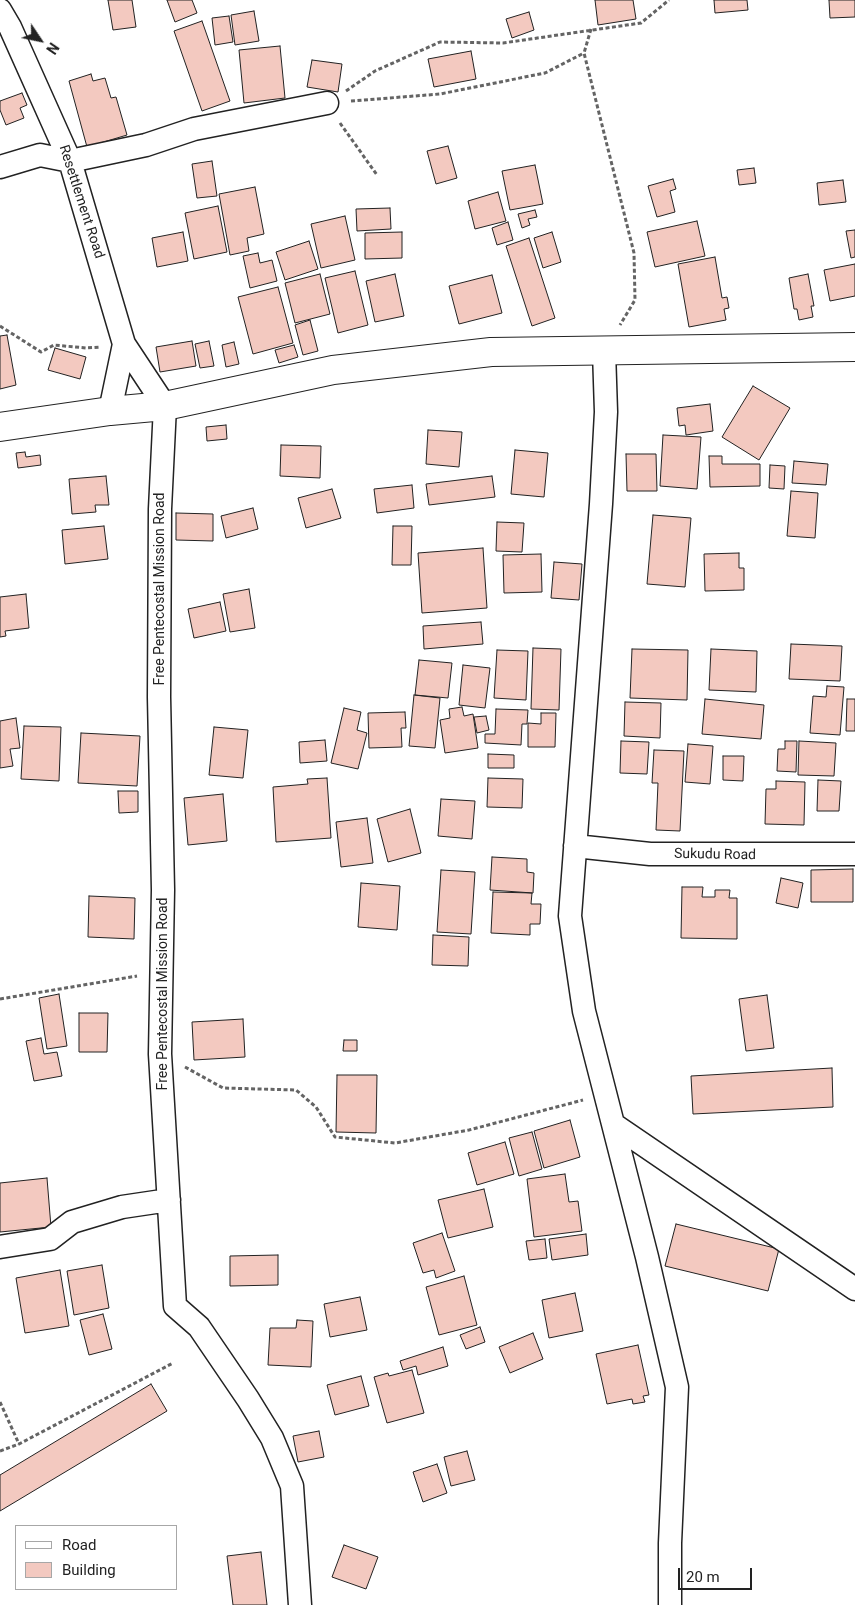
<!DOCTYPE html>
<style>
body{margin:0}
#map{position:relative;width:855px;height:1605px;overflow:hidden;background:#fff;font-family:Roboto,sans-serif}
canvas{display:block}
.legend{position:absolute;left:15px;top:1525px;width:162px;height:65px;box-sizing:border-box;background:#fff;border:1px solid #a7a7a7;margin:0;padding:6px 9px;list-style:none;font-size:15px;color:#222}
.legend li{display:flex;align-items:center;gap:10px;height:25px}
.legend b{width:25px;border:1px solid #a7a7a7}
.north{position:absolute;left:15px;top:15px;width:50px;height:50px;-webkit-text-stroke:4px #fff;paint-order:stroke;rotate:124deg;font-size:14px;font-weight:700;line-height:20px;text-align:center;color:#222}
.north::after{content:'';display:block;margin:auto;width:18px;height:22px;background:#222;clip-path:polygon(50% 0,100% 100%,50% 72%,0 100%)}
.scale{position:absolute;left:678px;top:1568px;width:74px;height:22px;box-sizing:border-box;border:2px solid #222;border-top:0;padding-left:6px;font-size:15px;line-height:18px;white-space:nowrap;color:#222;-webkit-text-stroke:4px #fff;paint-order:stroke}
</style>
<div id="map">
<canvas width="855" height="1605"></canvas>
<ul class="legend">
<li><b style="height:6px;background:#fff"></b>Road</li>
<li><b style="height:14px;background:#f3c9c0"></b>Building</li>
</ul>
<div class="north">N</div>
<div class="scale">20 m</div>
</div>
<script>
const c = document.querySelector('canvas').getContext('2d');
c.lineJoin = 'round';
function fillPath(path, color) {
  c.fillStyle = color;
  c.fill(path, 'evenodd');
}
function toPath(rows) {
  const path = new Path2D();
  for (const r of rows) {
    path.moveTo(r[0], r[1]);
    for (let i = 2; i < r.length; i += 2) path.lineTo(r[i], r[i + 1]);
  }
  return path;
}
function trace(path, color, width, dash) {
  c.strokeStyle = color;
  c.lineWidth = width;
  c.lineCap = dash ? 'butt' : 'round';
  c.setLineDash(dash || []);
  c.stroke(path);
}
function drawText(font, color, halo, rows, align = 'center') {
  c.font = font + ' Roboto,sans-serif';
  c.lineWidth = 4;
  c.setLineDash([]);
  c.textBaseline = 'middle';
  c.strokeStyle = halo;
  c.fillStyle = color;
  for (const [text, x, y, turn = 0] of rows) {
    c.save();
    c.translate(x, y);
    c.rotate((+turn || 0) * Math.PI / 180);
    c.textAlign = isNaN(turn) ? turn : align;
    if (halo) c.strokeText(text, 0, 0);
    c.fillText(text, 0, 0);
    c.restore();
  }
}
const building = toPath([
 [108,0,132,0,136,27,113,30,108,0],
 [167,0,192,0,197,13,175,22,167,0],
 [595,0,633,0,636,19,598,25,595,0],
 [714,0,747,0,748,10,715,13,714,0],
 [829,0,855,0,855,17,830,18,829,0],
 [254,11,259,41,235,45,231,15,254,11],
 [529,12,534,30,512,38,506,19,529,12],
 [229,16,233,42,215,45,212,18,229,16],
 [202,21,230,101,202,111,174,31,202,21],
 [280,46,285,98,244,103,239,50,280,46],
 [471,51,476,79,434,87,428,59,471,51],
 [312,60,342,64,338,92,307,87,312,60],
 [91,74,93,81,105,78,111,98,116,97,127,135,87,147,69,81,91,74],
 [22,93,27,105,20,108,24,118,6,125,0,110,0,101,22,93],
 [448,146,457,178,436,184,427,151,448,146],
 [212,161,217,196,197,198,192,164,212,161],
 [535,165,543,204,510,210,502,171,535,165],
 [754,168,756,183,739,185,737,170,754,168],
 [673,179,676,189,670,191,675,212,657,217,648,186,673,179],
 [843,180,846,202,819,205,817,183,843,180],
 [255,187,264,234,247,238,249,251,230,255,219,194,255,187],
 [498,192,506,221,475,229,468,201,498,192],
 [218,206,227,252,194,259,185,213,218,206],
 [390,208,391,229,357,231,356,209,390,208],
 [535,210,537,217,528,219,530,225,522,228,518,214,535,210],
 [345,216,355,260,321,268,311,224,345,216],
 [697,221,705,256,655,267,647,232,697,221],
 [508,222,513,240,497,245,492,228,508,222],
 [855,230,855,257,851,258,846,231,855,230],
 [183,232,188,261,157,267,152,238,183,232],
 [402,232,402,258,365,259,365,233,402,232],
 [552,232,561,262,543,268,534,238,552,232],
 [529,238,555,318,532,326,506,246,529,238],
 [309,241,318,269,285,280,276,252,309,241],
 [258,253,260,263,272,260,277,281,250,288,243,256,258,253],
 [715,257,722,298,727,297,729,308,724,309,726,320,689,327,678,264,715,257],
 [855,264,855,296,830,301,824,270,855,264],
 [355,271,368,325,338,333,325,278,355,271],
 [320,274,330,314,295,323,285,283,320,274],
 [395,274,404,316,375,322,366,281,395,274],
 [808,274,814,306,811,306,813,317,799,320,797,309,794,309,789,278,808,274],
 [492,275,502,313,459,324,449,286,492,275],
 [278,287,293,343,253,354,238,297,278,287],
 [310,320,318,351,303,355,295,325,310,320],
 [7,335,16,385,0,389,0,336,7,335],
 [192,341,196,366,160,372,156,347,192,341],
 [209,341,214,366,200,368,195,344,209,341],
 [234,342,239,364,226,367,222,345,234,342],
 [294,345,298,357,279,363,275,350,294,345],
 [55,348,86,357,80,379,48,370,55,348],
 [753,386,790,408,759,460,722,437,753,386],
 [710,404,713,431,686,435,685,425,679,426,677,408,710,404],
 [226,425,227,439,207,441,206,427,226,425],
 [428,430,462,432,459,467,426,464,428,430],
 [663,435,701,437,697,489,660,486,663,435],
 [281,445,321,446,320,478,280,476,281,445],
 [515,450,548,453,544,497,511,494,515,450],
 [25,452,26,457,40,455,41,465,18,468,16,453,25,452],
 [626,454,656,454,657,491,627,491,626,454],
 [709,456,722,456,722,464,760,464,760,486,710,487,709,456],
 [794,461,828,464,826,485,792,483,794,461],
 [770,465,785,466,784,489,769,488,770,465],
 [106,476,109,505,95,505,96,512,72,514,69,479,106,476],
 [492,476,495,497,429,505,426,484,492,476],
 [412,485,414,508,377,513,374,489,412,485],
 [332,489,341,518,306,528,298,498,332,489],
 [791,491,818,493,815,538,787,536,791,491],
 [253,508,258,529,226,538,221,516,253,508],
 [176,513,213,514,213,541,176,540,176,513],
 [653,515,691,518,685,587,647,584,653,515],
 [497,522,524,523,522,552,496,551,497,522],
 [104,526,108,559,65,564,62,530,104,526],
 [393,526,412,526,411,565,392,565,393,526],
 [483,548,487,608,422,613,418,553,483,548],
 [739,553,739,568,744,568,744,590,705,591,704,554,739,553],
 [541,554,542,592,504,593,503,555,541,554],
 [554,562,582,564,579,600,551,598,554,562],
 [249,589,255,628,230,632,223,594,249,589],
 [26,594,29,628,5,631,6,636,0,637,0,597,26,594],
 [220,602,226,631,194,638,188,609,220,602],
 [481,622,483,644,424,649,423,626,481,622],
 [791,644,842,646,840,681,789,679,791,644],
 [533,648,561,649,559,710,531,709,533,648],
 [632,649,688,650,687,700,630,698,632,649],
 [711,649,757,651,756,692,709,690,711,649],
 [497,650,528,651,526,700,494,698,497,650],
 [419,660,452,663,448,698,415,695,419,660],
 [463,665,490,668,485,708,459,705,463,665],
 [827,686,844,687,840,735,810,733,813,696,826,697,827,686],
 [414,695,440,698,435,748,409,746,414,695],
 [705,699,764,705,761,739,702,734,705,699],
 [847,699,855,699,855,731,846,731,847,699],
 [625,702,661,703,660,738,624,736,625,702],
 [462,707,464,716,473,714,478,748,445,753,440,720,450,718,449,709,462,707],
 [344,708,361,712,357,730,367,733,358,769,331,763,344,708],
 [496,709,528,710,527,724,522,724,521,745,485,743,485,734,495,734,496,709],
 [405,712,406,728,401,728,402,747,369,748,368,713,405,712],
 [541,713,556,713,555,747,528,747,528,723,541,724,541,713],
 [486,716,489,730,477,733,474,717,486,716],
 [16,718,20,748,10,749,13,766,0,768,0,721,16,718],
 [24,726,61,727,59,781,21,779,24,726],
 [214,727,248,730,243,778,209,775,214,727],
 [81,733,140,736,137,786,78,783,81,733],
 [325,740,327,761,300,763,299,742,325,740],
 [621,741,649,742,647,774,620,773,621,741],
 [785,741,797,741,796,772,777,771,778,749,785,749,785,741],
 [799,741,836,743,834,776,798,775,799,741],
 [688,744,713,746,710,784,685,782,688,744],
 [654,750,684,751,680,831,656,830,658,783,652,783,654,750],
 [488,754,514,755,514,768,488,768,488,754],
 [723,756,744,756,743,781,723,780,723,756],
 [327,778,331,838,276,842,273,787,308,784,307,779,327,778],
 [488,778,523,779,522,808,487,807,488,778],
 [818,780,841,781,839,811,817,811,818,780],
 [776,781,805,782,804,825,765,824,766,789,776,789,776,781],
 [118,791,138,791,138,812,119,813,118,791],
 [223,794,227,841,188,845,184,798,223,794],
 [441,799,475,801,472,839,438,836,441,799],
 [410,809,421,853,388,862,377,819,410,809],
 [367,818,373,863,341,867,336,822,367,818],
 [492,857,527,859,527,872,534,873,533,893,490,890,492,857],
 [853,869,853,902,811,902,811,870,853,869],
 [441,870,475,872,471,934,437,932,441,870],
 [781,878,803,883,798,908,776,903,781,878],
 [361,883,400,886,397,930,358,927,361,883],
 [682,887,703,887,702,897,715,897,715,890,730,890,729,898,737,898,737,939,681,938,682,887],
 [493,892,532,893,531,904,541,904,540,924,530,924,530,935,491,933,493,892],
 [89,896,135,898,134,939,88,937,89,896],
 [433,935,469,937,468,966,432,965,433,935],
 [59,994,67,1046,47,1049,39,998,59,994],
 [767,995,774,1048,746,1051,739,999,767,995],
 [79,1013,108,1013,107,1052,79,1052,79,1013],
 [243,1019,245,1057,194,1060,192,1022,243,1019],
 [41,1038,44,1054,57,1052,62,1076,34,1081,26,1041,41,1038],
 [344,1040,357,1040,357,1051,343,1051,344,1040],
 [832,1068,833,1107,693,1114,691,1076,832,1068],
 [337,1075,377,1075,376,1133,336,1132,337,1075],
 [570,1120,580,1157,544,1168,534,1131,570,1120],
 [532,1132,542,1169,519,1176,509,1138,532,1132],
 [505,1142,514,1174,477,1185,468,1153,505,1142],
 [565,1174,569,1202,578,1201,582,1231,534,1237,527,1179,565,1174],
 [47,1178,51,1227,0,1232,0,1183,47,1178],
 [484,1189,493,1227,448,1238,438,1200,484,1189],
 [676,1224,779,1249,768,1291,665,1266,676,1224],
 [442,1233,455,1271,436,1278,434,1270,423,1273,413,1243,442,1233],
 [586,1234,588,1255,552,1260,549,1239,586,1234],
 [545,1239,547,1258,529,1260,526,1241,545,1239],
 [278,1255,278,1285,230,1286,230,1256,278,1255],
 [102,1265,109,1308,74,1315,67,1271,102,1265],
 [60,1270,69,1326,25,1333,16,1278,60,1270],
 [464,1276,477,1325,439,1335,426,1287,464,1276],
 [575,1293,583,1331,549,1338,542,1300,575,1293],
 [360,1297,367,1330,330,1337,324,1304,360,1297],
 [103,1314,112,1349,89,1355,80,1320,103,1314],
 [297,1320,313,1321,311,1367,268,1365,270,1328,296,1328,297,1320],
 [480,1327,485,1342,466,1349,460,1335,480,1327],
 [533,1333,543,1359,510,1373,499,1347,533,1333],
 [638,1345,649,1395,643,1396,645,1402,633,1404,632,1399,607,1404,596,1354,638,1345],
 [443,1347,448,1366,418,1375,416,1366,403,1370,400,1361,443,1347],
 [412,1370,424,1413,387,1423,374,1377,388,1373,389,1376,412,1370],
 [361,1376,369,1406,335,1415,327,1385,361,1376],
 [151,1384,167,1411,0,1511,0,1475,151,1384],
 [319,1431,324,1457,298,1462,293,1436,319,1431],
 [467,1451,475,1480,451,1486,444,1457,467,1451],
 [437,1464,447,1493,423,1502,413,1472,437,1464],
 [344,1545,378,1557,366,1589,332,1577,344,1545],
 [261,1552,267,1605,233,1605,227,1556,261,1552]
]);
fillPath(building, '#f3c9c0');
trace(building, '#222', 1);
const minor = toPath([
 [0,10,10,27,70,161,124,344,165,406,160,509,159,697,163,890,160,1054,175,1306,199,1327,248,1399,272,1438,292,1486,300,1605],
 [0,167,40,155,70,161,146,145,194,129,327,103],
 [604,351,606,412,601,504,570,916,584,1011,613,1124,855,1289],
 [110,411,124,344],
 [575,846,650,854,855,854],
 [613,1124,647,1257,677,1387,670,1543,670,1605],
 [0,1247,50,1239,72,1222,122,1207,169,1200]
]);
const secondary = toPath([
 [0,427,110,411,165,406,333,370,491,352,855,347]
]);
trace(minor, '#222', 25);
trace(secondary, '#222', 30);
trace(toPath([
 [591,29,584,53,634,253,635,300,620,325],
 [346,91,375,71,440,42,503,43,641,23,669,0],
 [351,101,440,94,545,73,584,53],
 [340,123,377,175],
 [0,326,41,352,54,345,86,348,101,347],
 [0,999,137,976],
 [185,1067,223,1088,296,1090,316,1107,335,1137,395,1143,469,1130,583,1100],
 [0,1402,19,1444],
 [0,1451,19,1444,173,1363]
]), '#646464', 3, [4, 2.5]);
trace(minor, '#fff', 22);
trace(secondary, '#fff', 28);
drawText('14px', '#222', '#fff', [
 ["Resettlement Road",81,202,72],
 ["Free Pentecostal Mission Road",160,589,-90],
 ["Sukudu Road",715,855,1],
 ["Free Pentecostal Mission Road",163,994,-90]
]);
</script>
